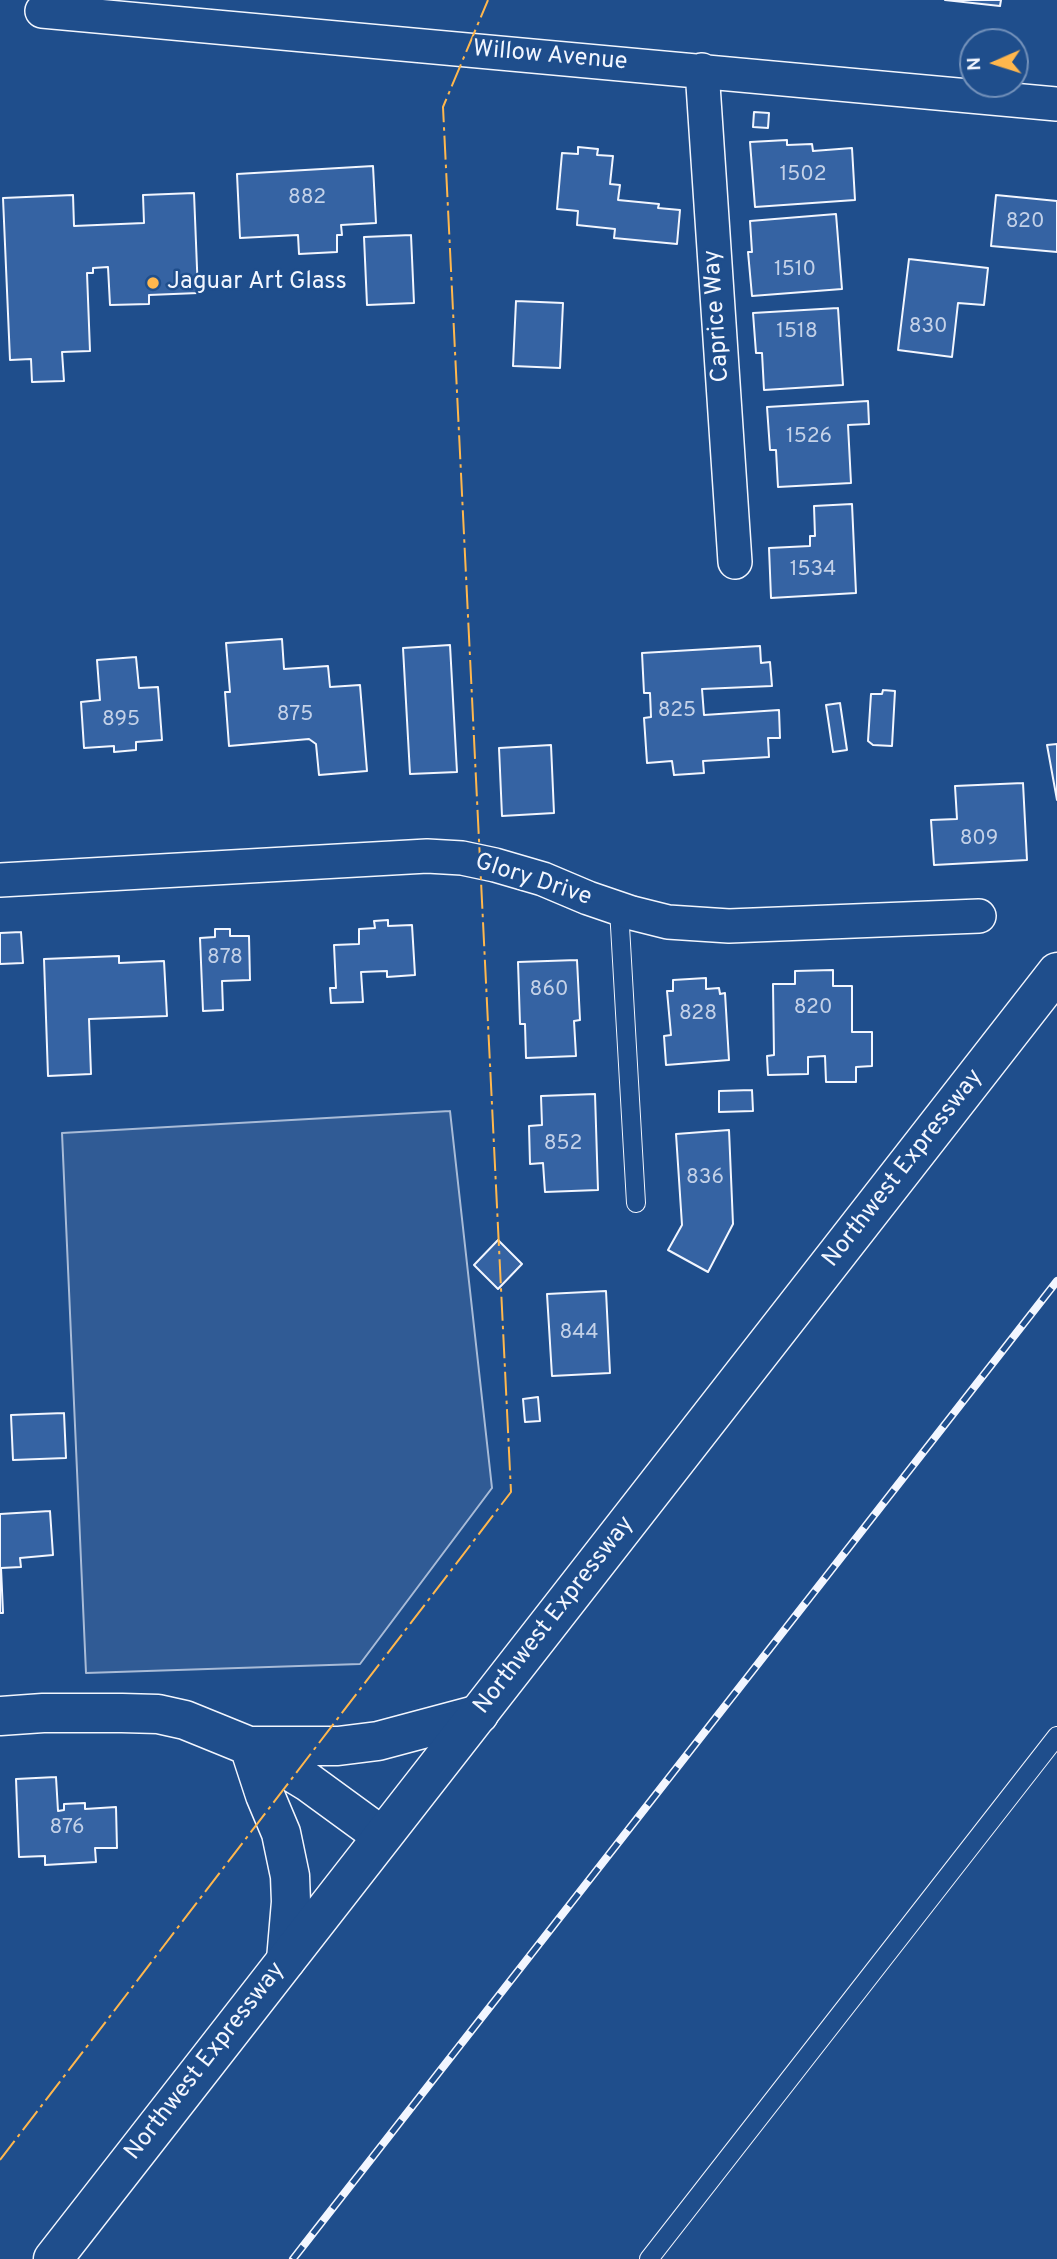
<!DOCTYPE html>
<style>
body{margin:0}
#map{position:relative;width:1057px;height:2259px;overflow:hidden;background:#1f4e8c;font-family:Overpass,sans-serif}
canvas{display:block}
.north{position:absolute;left:959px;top:28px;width:70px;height:70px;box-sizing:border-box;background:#1f4e8c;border:2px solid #7391ba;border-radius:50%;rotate:267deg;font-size:19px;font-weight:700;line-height:28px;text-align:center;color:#f2f6ff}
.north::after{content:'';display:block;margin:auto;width:24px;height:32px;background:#ffb74d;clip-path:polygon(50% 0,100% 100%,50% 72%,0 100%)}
</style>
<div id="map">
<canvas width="1057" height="2259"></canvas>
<div class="north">N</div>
</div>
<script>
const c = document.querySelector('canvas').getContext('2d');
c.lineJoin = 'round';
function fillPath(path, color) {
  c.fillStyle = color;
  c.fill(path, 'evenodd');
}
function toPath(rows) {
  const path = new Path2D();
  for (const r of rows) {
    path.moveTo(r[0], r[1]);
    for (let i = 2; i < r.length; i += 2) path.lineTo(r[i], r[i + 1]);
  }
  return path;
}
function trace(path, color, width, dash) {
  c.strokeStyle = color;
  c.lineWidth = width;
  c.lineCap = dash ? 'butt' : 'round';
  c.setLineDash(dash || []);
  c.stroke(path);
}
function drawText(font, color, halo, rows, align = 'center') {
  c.font = font + ' Overpass,sans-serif';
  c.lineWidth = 5;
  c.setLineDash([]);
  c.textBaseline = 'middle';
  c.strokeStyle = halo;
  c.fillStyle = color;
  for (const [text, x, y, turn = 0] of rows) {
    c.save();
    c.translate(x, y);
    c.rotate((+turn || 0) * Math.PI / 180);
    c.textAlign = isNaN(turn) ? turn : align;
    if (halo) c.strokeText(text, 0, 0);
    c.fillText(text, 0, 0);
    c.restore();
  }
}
const built = toPath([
 [450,1111,492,1488,360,1664,86,1673,62,1133,450,1111]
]);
fillPath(built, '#305b95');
trace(built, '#a8bbd7', 2);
const building = toPath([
 [945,0,1001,0,1000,6,945,0],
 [754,112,769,113,768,128,753,127,754,112],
 [787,140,787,145,812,144,813,151,852,148,855,200,755,207,750,142,787,140],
 [578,147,598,149,597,155,613,156,610,184,620,185,618,200,659,204,658,208,680,210,677,244,614,238,615,229,577,225,578,211,557,209,562,153,578,154,578,147],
 [373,166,376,223,341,225,342,235,337,235,337,252,299,254,298,235,240,238,237,174,373,166],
 [194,193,198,293,149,295,149,304,110,305,108,267,93,268,93,273,87,273,90,351,62,352,64,381,32,382,31,359,10,360,3,198,73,195,74,226,144,223,143,195,194,193],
 [996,195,1057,201,1057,252,991,246,996,195],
 [836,214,842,289,752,296,748,252,752,252,750,221,836,214],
 [411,235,414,303,367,305,364,237,411,235],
 [909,259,988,268,984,305,958,303,952,357,898,350,909,259],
 [516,301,563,303,560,368,513,366,516,301],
 [838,308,843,385,764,390,762,353,756,353,753,313,838,308],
 [868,401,869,424,848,425,851,483,778,487,776,450,770,450,767,407,868,401],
 [852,504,856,593,771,598,769,548,810,546,810,536,815,536,814,506,852,504],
 [282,639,284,669,328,666,330,687,360,685,367,771,319,775,316,744,309,739,229,746,225,692,230,692,226,643,282,639],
 [450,645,457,772,410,774,403,648,450,645],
 [760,646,761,663,770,662,772,686,702,689,704,715,779,710,780,738,768,738,769,757,703,761,704,773,674,775,672,761,647,763,644,718,651,717,650,693,644,693,642,653,760,646],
 [136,657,139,688,158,687,162,740,136,742,136,750,114,752,114,746,84,748,81,702,100,700,97,660,136,657],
 [883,690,895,691,892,746,873,745,868,741,871,694,882,694,883,690],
 [840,703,847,750,833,752,826,705,840,703],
 [1057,744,1057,800,1047,745,1057,744],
 [551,745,554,813,502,816,499,748,551,745],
 [1023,783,1027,860,934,865,931,820,957,819,955,786,1023,783],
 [388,920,388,926,412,925,415,975,387,977,387,971,361,972,363,1002,331,1003,330,988,336,988,334,945,359,944,359,929,375,928,374,921,388,920],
 [215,929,230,929,230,936,249,936,250,980,222,981,223,1010,203,1011,200,938,215,937,215,929],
 [21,932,23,963,0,964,0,933,21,932],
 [119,956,119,963,164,961,167,1016,89,1019,91,1074,48,1076,44,959,119,956],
 [577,960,580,1020,574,1021,576,1056,526,1058,525,1024,520,1024,518,962,577,960],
 [833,970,833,986,852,986,852,1032,872,1032,872,1066,856,1067,856,1082,826,1082,825,1056,808,1057,808,1074,768,1075,767,1056,774,1055,773,984,795,984,795,971,833,970],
 [706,978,706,989,719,988,720,994,725,993,729,1060,666,1065,664,1036,671,1035,667,991,673,991,673,980,706,978],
 [752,1090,753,1111,719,1112,719,1091,752,1090],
 [595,1094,598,1190,545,1192,543,1163,530,1164,529,1126,542,1125,541,1096,595,1094],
 [729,1130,733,1224,708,1272,668,1250,682,1225,676,1134,729,1130],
 [498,1240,522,1264,498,1289,474,1265,498,1240],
 [606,1291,610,1373,552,1376,547,1294,606,1291],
 [538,1397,540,1421,525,1422,523,1399,538,1397],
 [64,1413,66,1458,13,1460,11,1415,64,1413],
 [50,1511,53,1555,20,1558,21,1567,1,1568,3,1613,0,1613,0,1514,50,1511],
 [56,1777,58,1811,64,1810,64,1804,85,1803,85,1809,116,1807,117,1848,95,1848,96,1862,45,1865,45,1856,19,1857,16,1779,56,1777]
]);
fillPath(building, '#3563a3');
trace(building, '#f2f6ff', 2);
const service = toPath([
 [619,909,636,1203],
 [649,2259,1057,1736]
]);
const minor = toPath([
 [42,11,1057,104],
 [702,70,735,562],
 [0,880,427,856,462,858,495,865,543,879,588,898,632,913,668,922,729,926,979,916]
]);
const tertiary = toPath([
 [0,1716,43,1713,122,1713,158,1714,185,1720,249,1746,308,1782,382,1836],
 [286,1960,291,1902,290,1876,281,1833,265,1795,249,1746,338,1746,378,1741,479,1714]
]);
const secondary = toPath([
 [53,2259,1057,972]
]);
trace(service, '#f2f6ff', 20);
trace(minor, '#f2f6ff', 36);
trace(tertiary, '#f2f6ff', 41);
trace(secondary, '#f2f6ff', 41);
trace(service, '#1f4e8c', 18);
trace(minor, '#1f4e8c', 33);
trace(tertiary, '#1f4e8c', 38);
trace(secondary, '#1f4e8c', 38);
const rail = toPath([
 [293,2259,1057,1281]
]);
trace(rail, '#f2f6ff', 8);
trace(rail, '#1f4e8c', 5, [16]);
trace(toPath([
 [0,2160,511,1492,443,107,488,0]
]), '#ffb74d', 2, [24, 5, 3.5, 5]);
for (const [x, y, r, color] of [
 [153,283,7,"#ffb74d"]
]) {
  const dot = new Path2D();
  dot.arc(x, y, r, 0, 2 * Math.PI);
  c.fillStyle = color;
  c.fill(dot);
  trace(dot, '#1f4e8c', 2.5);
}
drawText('21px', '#c3d1e8', null, [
 ["1502",803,176],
 ["882",307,199],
 ["820",1025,223],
 ["1510",795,271],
 ["830",928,328],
 ["1518",797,333],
 ["1526",809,438],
 ["1534",813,571],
 ["825",677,712],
 ["875",295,716],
 ["895",121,721],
 ["809",979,840],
 ["878",225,959],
 ["860",549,991],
 ["820",813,1009],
 ["828",698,1015],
 ["852",563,1145],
 ["836",705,1179],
 ["844",579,1334],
 ["876",67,1829]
]);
drawText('24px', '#f2f6ff', '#1f4e8c', [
 ["Willow Avenue",550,57,5],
 ["Caprice Way",718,316,-94],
 ["Glory Drive",533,881,18],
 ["Northwest Expressway",904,1169,-52],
 ["Northwest Expressway",555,1616,-52],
 ["Northwest Expressway",206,2062,-52]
]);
drawText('24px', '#f2f6ff', '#1f4e8c', [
 ["Jaguar Art Glass",167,283]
], 'left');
</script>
